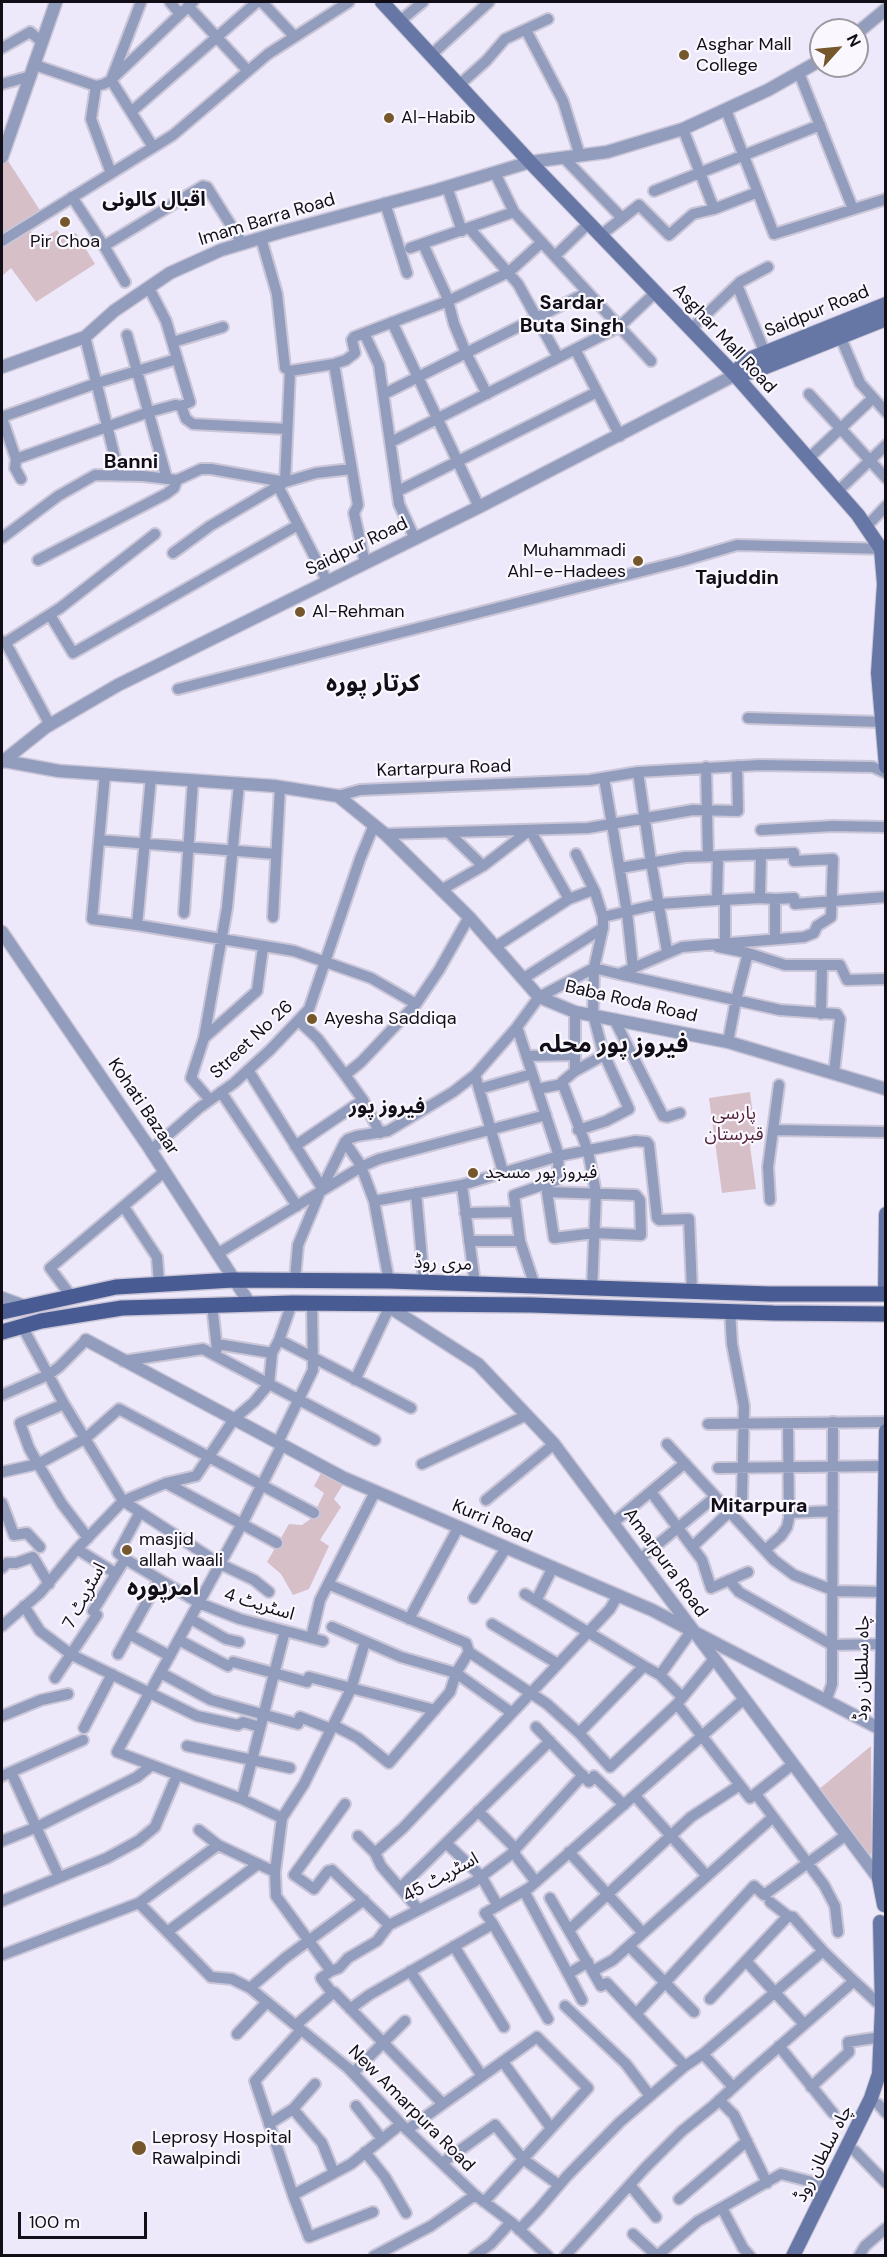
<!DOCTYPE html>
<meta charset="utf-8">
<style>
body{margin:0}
#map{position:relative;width:887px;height:2257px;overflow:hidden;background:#ede9fb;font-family:"DM Sans",sans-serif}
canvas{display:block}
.frame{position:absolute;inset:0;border:3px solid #110e18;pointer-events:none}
.north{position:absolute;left:809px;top:18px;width:60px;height:60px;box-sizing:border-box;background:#faf8fe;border:2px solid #9d9aa2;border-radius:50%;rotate:63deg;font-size:16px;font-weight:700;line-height:24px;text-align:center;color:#110e18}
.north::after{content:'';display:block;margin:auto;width:21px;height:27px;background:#75572b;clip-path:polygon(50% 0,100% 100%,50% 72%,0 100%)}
.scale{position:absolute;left:18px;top:2212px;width:129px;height:27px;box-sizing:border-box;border:3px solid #110e18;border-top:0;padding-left:8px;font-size:18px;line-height:21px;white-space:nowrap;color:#110e18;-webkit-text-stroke:4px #faf8fe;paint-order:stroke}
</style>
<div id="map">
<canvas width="887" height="2257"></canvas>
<div class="frame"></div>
<div class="north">N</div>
<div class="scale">100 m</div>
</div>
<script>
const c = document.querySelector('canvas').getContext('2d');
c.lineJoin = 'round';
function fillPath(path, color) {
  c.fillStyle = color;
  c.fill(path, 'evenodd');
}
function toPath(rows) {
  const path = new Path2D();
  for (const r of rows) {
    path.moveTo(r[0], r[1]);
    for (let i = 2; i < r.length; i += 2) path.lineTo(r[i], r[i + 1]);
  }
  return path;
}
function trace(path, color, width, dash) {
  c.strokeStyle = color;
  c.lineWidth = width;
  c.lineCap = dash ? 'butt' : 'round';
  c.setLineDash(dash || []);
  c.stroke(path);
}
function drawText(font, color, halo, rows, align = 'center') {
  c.font = font + ' "DM Sans","Noto Sans Arabic",sans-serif';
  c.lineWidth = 4.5;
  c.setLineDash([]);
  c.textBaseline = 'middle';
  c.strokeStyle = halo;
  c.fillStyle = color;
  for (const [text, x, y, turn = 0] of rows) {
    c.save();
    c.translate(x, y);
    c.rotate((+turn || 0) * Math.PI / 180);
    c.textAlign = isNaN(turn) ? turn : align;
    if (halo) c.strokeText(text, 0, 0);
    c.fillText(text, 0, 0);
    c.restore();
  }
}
fillPath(toPath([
 [3,153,43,215,27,225,37,242,57,230,62,238,76,233,95,264,36,302,11,268,2,276],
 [750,1092,756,1140,750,1146,756,1189,722,1193,709,1098],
 [322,1471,344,1483,334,1499,341,1507,320,1540,329,1546,309,1589,293,1595,281,1574,267,1562,289,1524,302,1525,312,1518,324,1493,314,1486],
 [871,1746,872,1852,868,1859,818,1790]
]), '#d7bfc8');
const minor = toPath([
 [141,2,111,80,153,147],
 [170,2,180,14],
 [262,2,294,36],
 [188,6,248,71],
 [400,21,423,2],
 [526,30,563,101,580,156],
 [2,48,30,32,42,42],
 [431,55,489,2],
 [35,65,96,86,104,84,111,80,193,2],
 [799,73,853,209],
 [2,84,31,76],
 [459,85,486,61,505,39,548,19],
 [96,86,91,119,111,173],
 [726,110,774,234,886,199],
 [131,112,257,2],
 [683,129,714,209],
 [564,158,622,218],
 [495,173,514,212,651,361],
 [447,187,462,231],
 [654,191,820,125],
 [72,197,104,246,125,282],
 [385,203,407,273],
 [470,229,518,284,558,357],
 [601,235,639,205,669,235,693,214,714,209,758,192],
 [261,238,277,294,285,368,290,371],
 [2,241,173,135,268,54,349,2],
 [423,244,447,297,454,324,466,353,487,394],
 [104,246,203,186,207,187,242,243],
 [410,248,514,212],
 [555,256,589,223],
 [737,285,765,353],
 [149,288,166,321,190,402,181,406],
 [392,322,479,507],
 [691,329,740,282,768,267],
 [364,333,379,365,399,504,415,539],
 [127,335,167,479],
 [840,336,860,383,886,412],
 [85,337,119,474],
 [173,342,223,327],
 [575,349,620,436],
 [334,364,358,505,354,513,365,563],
 [384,394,586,293],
 [809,394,886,478],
 [2,417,97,383,177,359],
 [2,418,16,459,15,468,21,479],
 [391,442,619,327,656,292],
 [16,459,149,412,175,405,181,406,186,419,193,424,287,429],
 [808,459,873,398],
 [278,486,327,581],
 [398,491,597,392],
 [837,492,886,445],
 [866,527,886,506],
 [2,538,58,496,95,475,143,476,177,480,201,469,211,469,285,482,290,371,334,364,346,360,355,353,352,340,354,337,448,301,509,272,542,242],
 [173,553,210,526,285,482,316,473,351,469],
 [38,560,166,494,174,488,177,480],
 [50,615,73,653,298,525],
 [2,641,7,645,50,725],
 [5,643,60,608,155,534],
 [178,689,682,561,737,545,886,549],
 [748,718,882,722],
 [706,767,708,856],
 [638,772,651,862,667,951],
 [105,774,92,919,137,925,294,951,371,978,416,1004],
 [604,778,627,912,633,968],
 [338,796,360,790,590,780,638,772,760,765,873,767,886,773],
 [761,830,833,826,886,827],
 [448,832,483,866],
 [385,834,588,828,693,810,738,811,737,766],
 [99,840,276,854],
 [576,854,595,892],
 [761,854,760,898,775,899,775,938],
 [620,868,685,857,718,856,717,900,725,900,725,943],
 [441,890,483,866,530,830,569,899,590,891,595,892,603,917,603,928,594,968,593,1014,603,1052,629,1109,606,1121,578,1130],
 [775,899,794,898,795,904,886,897],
 [725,900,760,898],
 [184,913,193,780],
 [273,917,280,787],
 [603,917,659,904,717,900],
 [137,925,151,777],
 [495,947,569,899],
 [718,947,748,953,785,965,840,965,847,980,886,979],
 [619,974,780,1010,837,1014,840,1019,834,1073],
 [524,978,603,928],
 [575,1012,575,1071,562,1082,588,1151,596,1193,592,1290],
 [821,1014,822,966],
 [614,1019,663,1116,667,1117,680,1113],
 [299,1021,318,1039,345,1075,363,1100,380,1133],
 [517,1027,559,1156,557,1180,514,1195,520,1241,535,1286],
 [204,1038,257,991,263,947],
 [728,1042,736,1000,748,953],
 [527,1056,575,1055],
 [248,1070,322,1188],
 [575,1071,604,1055],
 [345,1075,361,1062,416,1004,439,970,469,917],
 [475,1075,503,1172],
 [479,1089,532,1074],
 [537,1089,563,1084],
 [221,1092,297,1206],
 [210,1100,191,1078,204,1038,227,908,239,784],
 [774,1130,886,1132],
 [345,1142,360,1164,374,1201,389,1281],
 [295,1146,363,1100],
 [151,1150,199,1108,234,1083,270,1050,309,1009,360,859,374,825],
 [462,1185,475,1284],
 [547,1192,636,1195,640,1200,641,1235,595,1233,554,1238,547,1192],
 [416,1193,424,1282],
 [770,1200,768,1167,779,1085],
 [374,1201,462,1185,559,1156,635,1141,647,1142,649,1145,657,1218,659,1220,689,1219,692,1290],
 [124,1207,157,1257,159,1283],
 [465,1213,515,1212],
 [469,1241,520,1241],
 [217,1254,361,1167,379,1159,546,1115],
 [295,1279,298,1245,320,1192,345,1142,348,1139,357,1136,388,1131,453,1092,475,1075,517,1027,539,997,594,968,619,974,682,947,804,937,814,933,817,926,831,917,833,859,794,861,794,853,718,856],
 [71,1296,50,1268,164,1172],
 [212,1305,217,1349],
 [22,1326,64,1404,123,1501,166,1483,196,1476,234,1419,254,1402,269,1384,272,1353,279,1340,292,1303],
 [279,1340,411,1408],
 [217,1344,272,1353],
 [123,1361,203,1349,375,1440],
 [355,1380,389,1308],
 [2,1395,48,1375,59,1367,86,1340],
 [64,1404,20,1423,29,1448,38,1464,62,1504,88,1538],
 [708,1424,886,1422],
 [278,1442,313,1370,312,1302],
 [667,1444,774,1560,794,1575,835,1591,883,1592],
 [282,1445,242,1524,117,1752,242,1799,282,1818],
 [422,1464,527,1415],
 [718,1468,885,1466],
 [2,1472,38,1464,86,1438,119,1409,314,1513],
 [166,1483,277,1543],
 [651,1492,702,1560,711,1588,748,1572],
 [486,1500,554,1444],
 [2,1503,14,1535,27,1533,40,1547],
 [140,1512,118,1553,125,1559,199,1603,240,1619,323,1641],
 [789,1513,833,1511],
 [613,1523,685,1463],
 [692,1547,742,1500,744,1406,732,1344,730,1311],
 [77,1549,115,1573],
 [765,1550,781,1536,787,1527,789,1518,788,1423],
 [640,1559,715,1497],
 [2,1568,7,1563,16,1563,33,1557,49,1584],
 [729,1580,739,1592,832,1645,882,1644],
 [328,1584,466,1643,469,1652,547,1704,579,1733,610,1767,677,1704,714,1659],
 [525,1594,644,1666],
 [474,1598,506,1548],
 [536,1601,553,1567],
 [24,1606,40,1631,72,1655,197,1716,238,1725,243,1722,260,1727],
 [191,1619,226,1639,239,1642],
 [409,1619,458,1528],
 [492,1624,558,1664],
 [2,1626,40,1593,77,1549,123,1501,220,1564,254,1580,269,1592],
 [332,1627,401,1657,456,1673,512,1713],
 [129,1634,170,1656],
 [311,1638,320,1600,375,1492],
 [179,1640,228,1666],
 [118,1654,159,1580],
 [233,1662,307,1682,309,1677,435,1710],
 [161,1673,211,1700,298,1724,300,1717,331,1729],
 [660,1675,682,1697],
 [55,1678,97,1615,93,1611,125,1559],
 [826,1701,832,1684,833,1422],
 [677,1704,750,1798,793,1764],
 [2,1716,41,1700,68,1694],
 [333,1725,358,1738,389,1763,450,1692,456,1673,469,1652],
 [536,1727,589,1782,594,1776,624,1805],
 [84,1728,112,1674],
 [579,1733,644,1666,660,1675,692,1630],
 [187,1746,290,1768],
 [11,1772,59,1877],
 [2,1776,83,1740],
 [756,1794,824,1885,835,1906,838,1932],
 [635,1796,707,1876],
 [242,1799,285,1631],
 [345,1804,294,1875,314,1889,328,1871,332,1870,389,1925],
 [478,1811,516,1849],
 [199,1830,218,1845,275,1872],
 [358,1836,375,1853,381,1866,419,1910],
 [2,1841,37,1827,137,1777,152,1765],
 [446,1843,481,1876,498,1906],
 [513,1852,536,1882],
 [569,1852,643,1933],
 [375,1853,403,1828,512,1713,610,1609,618,1595],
 [400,1888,550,1741],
 [524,1891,582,2000],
 [550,1898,601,1986,607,1983,685,2066],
 [2,1901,107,1858,138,1841,155,1827,177,1775],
 [770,1902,788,1916,793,1917,823,1951],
 [139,1903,218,1845],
 [493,1924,485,1913,529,1888,744,1699],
 [569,1930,691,1817,740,1785],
 [167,1932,257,1865],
 [454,1946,504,2027],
 [629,1946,694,2012],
 [2,1955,139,1903,211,1977,232,1979,250,1988,348,2068,401,2124,475,2195,511,2222,548,2256],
 [746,1961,804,2024],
 [331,1971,339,1968,348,1958,377,1941,389,1925,474,1882,510,1855,583,1775],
 [410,1971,482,2076],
 [593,1971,613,1960,773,1817],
 [568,1974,588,1962],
 [250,1988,285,1958,364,1900],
 [332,1993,321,1978,331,1971,276,1896,275,1872,282,1818,304,1784,351,1689,365,1642],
 [710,1999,788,1916],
 [565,2006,626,2064,650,2096],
 [350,2009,369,1995,493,1924,548,2019],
 [636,2014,754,1886,764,1895,846,1835],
 [296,2025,334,1992,443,2104,407,2130],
 [301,2030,255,2081,293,2195,351,2164,401,2124],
 [237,2034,267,2002],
 [779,2046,833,2113],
 [703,2054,733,2087],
 [503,2062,551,2128],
 [353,2073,405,2021],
 [811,2087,849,2052,848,2042,881,2037],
 [719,2100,734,2115,767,2183],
 [443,2104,537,2037,588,2088,484,2202],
 [878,2104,886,2113],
 [356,2106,382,2139],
 [293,2109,322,2143,334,2173],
 [269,2124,293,2109,315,2084],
 [855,2151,886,2183],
 [365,2152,385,2177,406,2213],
 [442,2163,495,2125,523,2159,559,2185],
 [630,2185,656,2217],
 [293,2195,309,2237,373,2212],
 [679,2199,747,2141],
 [722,2208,743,2248,750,2256],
 [519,2230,538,2210,567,2176,620,2122,685,2066,703,2054,823,1951,854,1981],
 [633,2234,657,2256],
 [374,2256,431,2226,475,2195],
 [474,2256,491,2244,511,2222],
 [565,2256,645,2168,682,2131,713,2106,750,2072,854,1981,882,2007],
 [657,2256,698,2221,781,2174,828,2186],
 [859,2256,865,2246,886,2228]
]);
const tertiary = toPath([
 [857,33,886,9],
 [2,157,56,2],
 [2,367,85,337,114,311,170,273,221,250,281,232,437,190,530,162,607,152,683,129,768,90,821,60],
 [4,761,59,771,274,786,338,796,385,834,469,917,539,997,575,1012,728,1042,886,1089],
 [2,762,46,727,118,685,479,507,735,375],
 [2,932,146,1143,250,1304],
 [2,1298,24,1306],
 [386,1305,478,1364,554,1444,879,1879],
 [86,1340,344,1478,652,1610,886,1732]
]);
const secondary = toPath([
 [382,2,530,162,735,375,858,515,881,549,884,584,878,673,886,767],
 [735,375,744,361,886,304],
 [735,375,753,372,886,319],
 [885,1294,886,1214],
 [884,1905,879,1879,886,1431],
 [793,2256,871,2098,879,2074,882,2007,880,1922]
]);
const primary = toPath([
 [2,1312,116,1287,233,1280,389,1281,770,1294,886,1294],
 [2,1332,41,1321,122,1308,292,1303,531,1305,773,1313,886,1314]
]);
trace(minor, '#cac6d7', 14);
trace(tertiary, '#cac6d7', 15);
trace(secondary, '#cac6d7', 16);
trace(primary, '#cac6d7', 18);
trace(minor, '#929dbe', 10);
trace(tertiary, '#929dbe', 12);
trace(secondary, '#6777a5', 14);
trace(primary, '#495b93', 15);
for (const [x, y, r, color] of [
 [684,55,6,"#75572b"],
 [389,118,6,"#75572b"],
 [65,222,6,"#75572b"],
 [638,561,6,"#75572b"],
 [300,612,6,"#75572b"],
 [312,1019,6,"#75572b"],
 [473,1173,6,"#75572b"],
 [127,1550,6,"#75572b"],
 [139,2148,8,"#75572b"]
]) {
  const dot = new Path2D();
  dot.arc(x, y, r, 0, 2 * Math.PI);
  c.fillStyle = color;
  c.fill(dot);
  trace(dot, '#faf8fe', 2);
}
drawText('18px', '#110e18', '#faf8fe', [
 ["Asghar Mall",696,45],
 ["College",696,66],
 ["Al-Habib",401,118],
 ["Pir Choa",65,242,"center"],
 ["Muhammadi",626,551,"right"],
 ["Ahl-e-Hadees",626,572,"right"],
 ["Al-Rehman",312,612],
 ["Ayesha Saddiqa",324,1019],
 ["فیروز پور مسجد",485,1173],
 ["masjid",139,1540],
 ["allah waali",139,1561],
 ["Leprosy Hospital",152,2138],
 ["Rawalpindi",152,2159]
], 'left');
drawText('18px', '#110e18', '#faf8fe', [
 ["Imam Barra Road",267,220,-17],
 ["Saidpur Road",817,312,-22],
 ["Asghar Mall Road",724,339,47],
 ["Saidpur Road",357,547,-26],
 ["Kartarpura Road",444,769,-2],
 ["Baba Roda Road",631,1002,13],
 ["Street No 26",252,1040,-43],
 ["Kohati Bazaar",143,1107,56],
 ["مری روڈ",443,1264,2],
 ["Kurri Road",492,1522,23],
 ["Amarpura Road",665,1563,54],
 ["اسٹریٹ 7",85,1596,-62],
 ["اسٹریٹ 4",259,1605,17],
 ["چاہ سلطان روڈ",863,1668,-89],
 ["اسٹریٹ 45",441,1878,-29],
 ["New Amarpura Road",411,2109,45],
 ["چاہ سلطان روڈ",824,2154,-63]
]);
drawText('18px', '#4f1e36', '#faf8fe', [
 ["پارسی",734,1114],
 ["قبرستان",734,1135]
]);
drawText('bold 20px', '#110e18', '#faf8fe', [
 ["اقبال کالونی",154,201],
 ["Sardar",572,304],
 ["Buta Singh",572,327],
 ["Banni",131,463],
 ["Tajuddin",737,579],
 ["فیروز پور",387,1108],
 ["Mitarpura",759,1507]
]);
drawText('bold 24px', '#110e18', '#faf8fe', [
 ["کرتار پورہ",373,685],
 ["فیروز پور محلہ",614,1046],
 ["امرپورہ",163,1589]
]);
</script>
